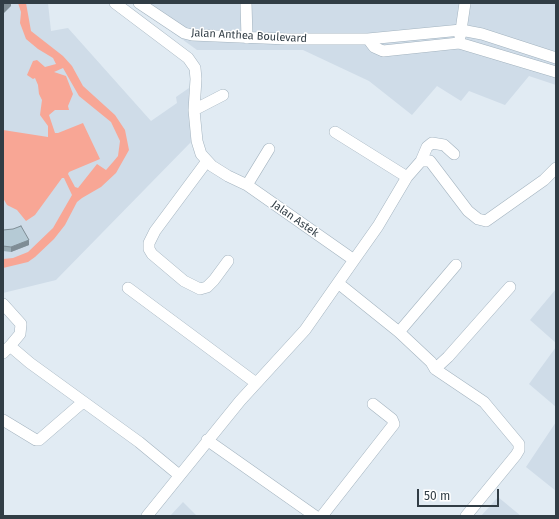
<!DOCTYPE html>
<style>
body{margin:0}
#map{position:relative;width:559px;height:519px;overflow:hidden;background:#e1ebf3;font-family:"Fira Sans",sans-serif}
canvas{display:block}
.frame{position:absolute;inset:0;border:4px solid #313d45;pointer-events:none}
.scale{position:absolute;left:417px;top:489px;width:82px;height:18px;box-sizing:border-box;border:2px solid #313d45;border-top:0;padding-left:5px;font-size:12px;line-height:14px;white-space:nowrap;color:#313d45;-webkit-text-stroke:3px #fff;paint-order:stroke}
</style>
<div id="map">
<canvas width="559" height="519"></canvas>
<div class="frame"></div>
<div class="scale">50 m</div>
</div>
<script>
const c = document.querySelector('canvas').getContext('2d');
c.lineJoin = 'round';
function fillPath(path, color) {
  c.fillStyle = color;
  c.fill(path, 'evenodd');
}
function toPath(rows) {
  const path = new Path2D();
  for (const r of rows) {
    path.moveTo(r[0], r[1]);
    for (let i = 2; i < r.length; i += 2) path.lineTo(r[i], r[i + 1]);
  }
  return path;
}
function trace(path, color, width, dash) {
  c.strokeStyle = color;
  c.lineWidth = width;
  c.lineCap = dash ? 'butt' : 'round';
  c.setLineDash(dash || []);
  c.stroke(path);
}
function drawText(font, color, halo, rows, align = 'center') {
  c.font = font + ' "Fira Sans",sans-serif';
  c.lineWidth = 3;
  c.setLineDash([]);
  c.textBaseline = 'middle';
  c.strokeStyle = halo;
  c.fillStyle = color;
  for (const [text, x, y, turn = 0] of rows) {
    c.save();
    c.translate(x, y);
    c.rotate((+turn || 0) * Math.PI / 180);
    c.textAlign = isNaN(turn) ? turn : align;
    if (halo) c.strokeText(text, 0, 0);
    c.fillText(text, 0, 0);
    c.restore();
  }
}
fillPath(toPath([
 [3,3,48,3,51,31,68,28,151,121,177,103,176,97,189,88,191,142,56,280,3,293],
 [132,3,556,3,556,85,529,76,505,105,469,91,461,101,437,86,412,115,369,81,303,50,197,50],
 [556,289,556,343,530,320],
 [556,347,556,407,529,384],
 [556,422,556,491,526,467],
 [498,497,521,516,481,516],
 [183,502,197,516,170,516]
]), '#cfdce8');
fillPath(toPath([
 [18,3,26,3,31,31,63,56,72,66,83,86,115,115,125,130,129,150,116,173,101,187,82,198,77,202,65,225,54,239,35,257,28,262,3,268,3,259,13,258,28,252,53,228,72,195,64,178,62,178,35,215,26,221,17,210,7,205,3,198,3,130,48,137,48,126,40,115,42,100,39,94,38,85,35,78,33,79,27,75,33,61,37,60,45,67,56,64,53,58,38,49,26,39,20,23,21,12],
 [63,68,79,96,111,122,120,141,118,156,113,162,106,170,97,164,78,188,75,187,68,174,69,172,100,159,83,123,58,133,55,133,49,115,55,110,69,110,68,106,73,94,66,76,54,72]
]), '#f8a695');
const minor = toPath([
 [115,3,188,58,195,68,196,79,194,110,197,141,201,154,212,166,228,176,247,185,354,260,305,330,240,401,147,516],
 [139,3,184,33,192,35,287,39,368,39,461,30,482,34,556,58],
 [246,3,247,38],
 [460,37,465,3],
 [368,39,374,47,383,51,459,43,556,72],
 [194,110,223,95],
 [335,132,407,177],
 [207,161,155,231,149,243,149,249,152,254,184,281,200,289,207,287,214,280,228,261],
 [421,161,427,147,432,143,444,145,454,154],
 [247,185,269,149],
 [354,260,378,226,407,177,421,161,430,161,468,211,478,219,486,221,544,180,556,168],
 [338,283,399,332,431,362,435,369,448,357,510,287],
 [128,288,256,383],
 [3,304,21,324,20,334,10,346],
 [399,332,456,265],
 [3,353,10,346,30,363,139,442,179,475],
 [435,369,484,402,519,444,519,450,516,455,466,516],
 [3,420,36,440,39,440,83,402],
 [207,440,315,516],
 [322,516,394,424,392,419,373,404]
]);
trace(minor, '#a3b3bf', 12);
trace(minor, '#fff', 11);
fillPath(toPath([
 [3,230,29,245,11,252,3,251]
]), '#9caeb7');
fillPath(toPath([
 [3,3,11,3,11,6,3,14],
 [29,240,29,245,11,252,11,247]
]), '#7f8d95');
const building = toPath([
 [21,226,29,240,11,247,3,246,3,230,13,229,21,226]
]);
fillPath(building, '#b5cad5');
trace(building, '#7f8d95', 1);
drawText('11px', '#313d45', '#fff', [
 ["Jalan Anthea Boulevard",249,36,3],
 ["Jalan Astek",295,219,35]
]);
</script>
